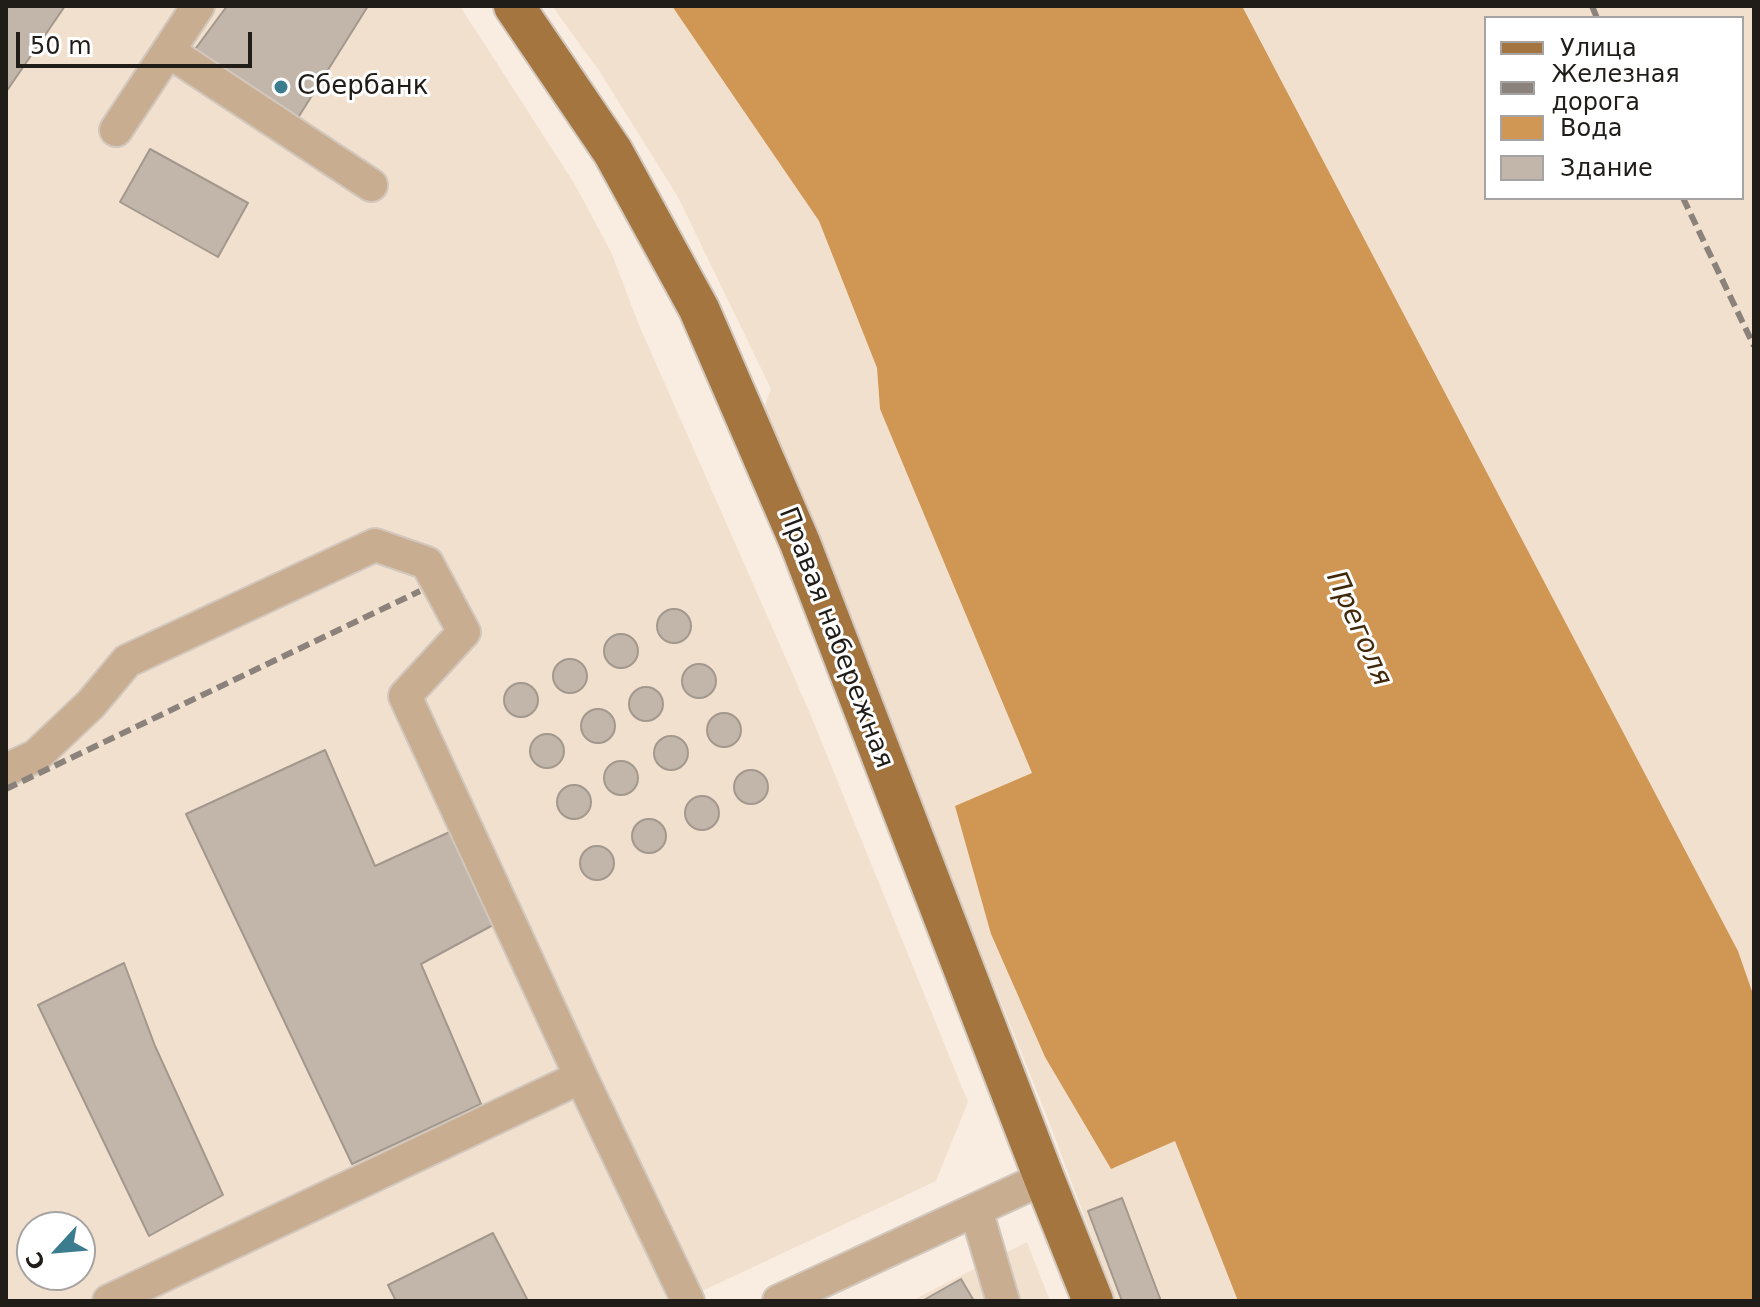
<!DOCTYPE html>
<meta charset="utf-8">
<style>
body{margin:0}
#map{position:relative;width:1760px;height:1307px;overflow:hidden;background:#f8ede0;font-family:"DejaVu Sans",sans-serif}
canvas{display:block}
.frame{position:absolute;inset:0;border:8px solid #201c18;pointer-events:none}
.legend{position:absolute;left:1484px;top:16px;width:260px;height:184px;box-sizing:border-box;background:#fff;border:2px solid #a6a4a3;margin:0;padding:10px 14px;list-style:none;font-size:24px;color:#201c18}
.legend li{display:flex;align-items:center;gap:16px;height:40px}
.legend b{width:40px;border:2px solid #a6a4a3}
.north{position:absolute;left:16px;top:1211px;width:80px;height:80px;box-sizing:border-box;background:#fff;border:2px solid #a6a4a3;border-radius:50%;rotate:244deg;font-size:22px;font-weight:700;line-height:32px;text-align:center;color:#201c18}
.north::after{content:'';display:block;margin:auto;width:28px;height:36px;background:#3b7d8f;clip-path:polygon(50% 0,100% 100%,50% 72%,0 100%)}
.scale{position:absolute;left:16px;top:32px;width:236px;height:36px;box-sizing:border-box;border:4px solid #201c18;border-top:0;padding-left:10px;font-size:24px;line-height:28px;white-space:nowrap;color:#201c18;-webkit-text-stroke:6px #fff;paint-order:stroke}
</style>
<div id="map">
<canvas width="1760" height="1307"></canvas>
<div class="frame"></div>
<ul class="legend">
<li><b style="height:10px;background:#a4753e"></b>Улица</li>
<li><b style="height:10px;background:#8b837b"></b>Железная дорога</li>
<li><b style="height:22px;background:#d09654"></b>Вода</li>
<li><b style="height:22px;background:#c2b6ab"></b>Здание</li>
</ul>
<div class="north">С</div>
<div class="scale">50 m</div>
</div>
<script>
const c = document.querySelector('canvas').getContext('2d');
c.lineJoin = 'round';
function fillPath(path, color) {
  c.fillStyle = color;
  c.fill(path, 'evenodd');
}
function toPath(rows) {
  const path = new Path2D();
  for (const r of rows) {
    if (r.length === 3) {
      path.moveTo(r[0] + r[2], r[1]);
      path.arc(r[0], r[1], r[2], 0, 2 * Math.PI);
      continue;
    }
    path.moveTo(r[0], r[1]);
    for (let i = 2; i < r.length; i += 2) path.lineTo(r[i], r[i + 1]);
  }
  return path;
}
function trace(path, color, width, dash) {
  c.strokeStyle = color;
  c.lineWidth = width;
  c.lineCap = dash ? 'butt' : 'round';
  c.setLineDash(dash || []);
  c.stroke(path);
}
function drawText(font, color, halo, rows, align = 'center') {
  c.font = font + ' "DejaVu Sans",sans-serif';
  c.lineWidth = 6;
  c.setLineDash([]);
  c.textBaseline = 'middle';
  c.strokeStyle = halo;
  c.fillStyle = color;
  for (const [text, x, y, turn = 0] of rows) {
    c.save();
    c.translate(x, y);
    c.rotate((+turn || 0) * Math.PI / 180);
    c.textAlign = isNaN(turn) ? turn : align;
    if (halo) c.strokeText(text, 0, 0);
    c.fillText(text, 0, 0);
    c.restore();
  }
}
fillPath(toPath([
 [6,6,460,6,574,183,611,252,639,325,809,711,968,1102,936,1181,681,1301,6,1301],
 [32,1227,80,1227,80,1275,32,1275],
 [552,6,672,6,819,221,877,368,880,409,1032,773,991,934,1045,1057,1111,1169,1175,1140,1238,1301,1116,1301,1046,1114,763,410,771,389,678,197,598,69],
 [1242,6,1754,6,1754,997,1738,951],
 [1486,18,1742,18,1742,198,1486,198],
 [1027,1242,1050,1301,911,1301]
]), '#f2e0ce');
fillPath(toPath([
 [672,6,1242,6,1738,951,1754,997,1754,1301,1238,1301,1175,1141,1111,1169,1045,1057,991,934,955,806,1032,773,880,409,877,368,819,221]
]), '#d09654');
const building = toPath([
 [6,6,65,6,6,92,6,6],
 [227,6,368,6,296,121,193,52,227,6],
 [150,149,248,203,218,257,120,202,150,149],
 [674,626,17],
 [621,651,17],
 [570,676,17],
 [699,681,17],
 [521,700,17],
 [646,704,17],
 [598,726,17],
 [724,730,17],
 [547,751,17],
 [671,753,17],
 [325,750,375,866,454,830,493,925,421,964,481,1104,352,1164,186,814,325,750],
 [621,778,17],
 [751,787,17],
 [574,802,17],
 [702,813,17],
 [649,836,17],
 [597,863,17],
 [124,963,155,1046,223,1195,149,1236,38,1005,124,963],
 [1122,1198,1161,1301,1122,1301,1088,1211,1122,1198],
 [493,1233,528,1301,396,1301,388,1285,493,1233],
 [961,1279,974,1301,922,1301,961,1279]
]);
fillPath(building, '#c2b6ab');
trace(building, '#a3988d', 2);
const minor = toPath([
 [168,51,371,185],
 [116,130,198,6],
 [6,770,36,756,91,704,127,661,375,545,427,563,464,632,405,696,581,1077],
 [976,1210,1003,1301],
 [109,1301,581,1077,688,1301],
 [779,1301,1044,1178]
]);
const major = toPath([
 [514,6,613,152,699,309,800,543,1044,1178,1093,1301]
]);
trace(minor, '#d1c7bc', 36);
trace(major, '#d1c7bc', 44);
trace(minor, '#c8ad91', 32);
trace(major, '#a4753e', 40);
trace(toPath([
 [1592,6,1597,18],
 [1683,198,1754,346],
 [6,789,420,591]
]), '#8b837b', 6, [12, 6]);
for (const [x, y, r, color] of [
 [281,87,8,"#3b7d8f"]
]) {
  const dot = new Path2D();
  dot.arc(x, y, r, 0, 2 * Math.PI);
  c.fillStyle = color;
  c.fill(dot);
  trace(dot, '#fff', 3);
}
drawText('26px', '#201c18', '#fff', [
 ["Сбербанк",297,87]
], 'left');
drawText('26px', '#201c18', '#fff', [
 ["Правая набережная",835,638,69]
]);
drawText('italic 28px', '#41290b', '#fff', [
 ["Преголя",1358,629,66]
]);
</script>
